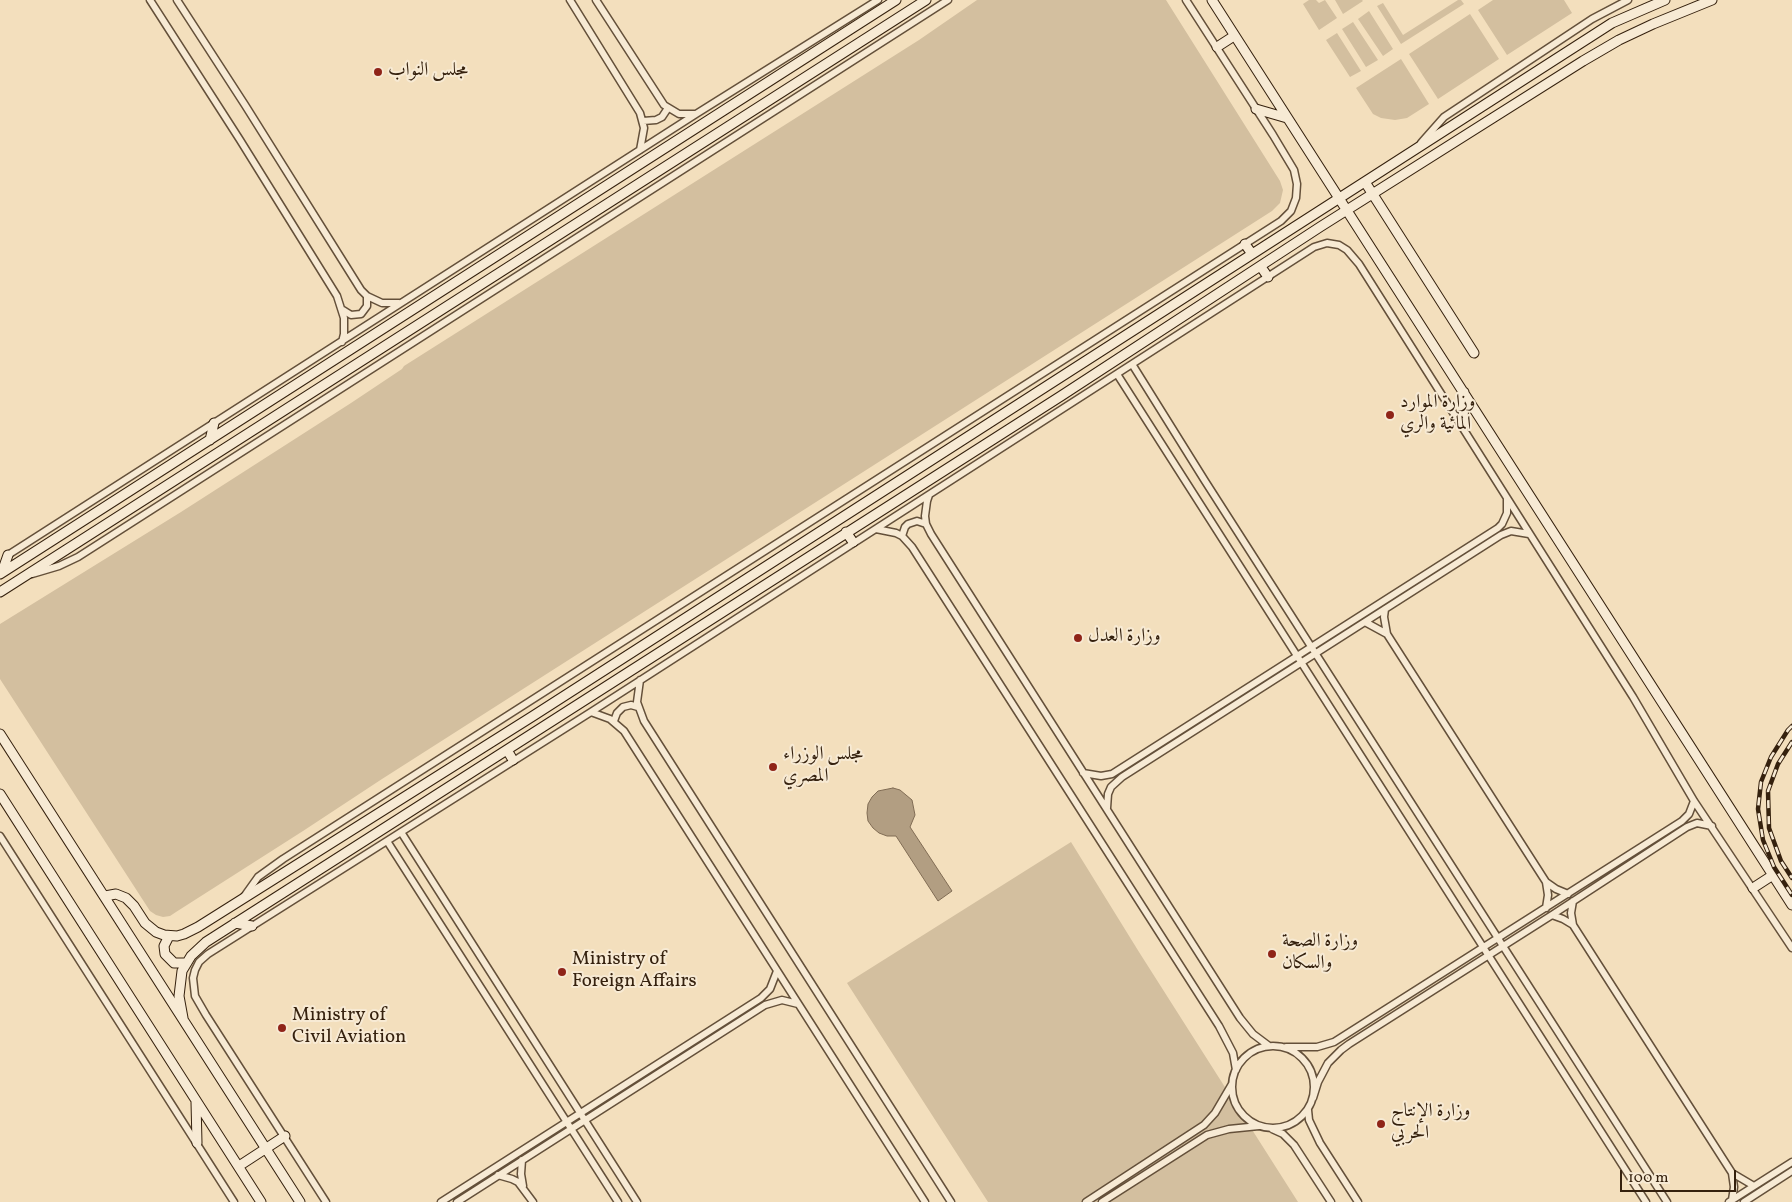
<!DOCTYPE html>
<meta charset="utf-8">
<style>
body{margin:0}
#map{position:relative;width:1792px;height:1202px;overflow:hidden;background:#f3dfbd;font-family:Vollkorn,serif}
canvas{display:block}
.scale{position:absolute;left:1620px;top:1170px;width:116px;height:22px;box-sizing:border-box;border:2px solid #35210e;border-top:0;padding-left:6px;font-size:15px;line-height:18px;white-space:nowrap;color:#35210e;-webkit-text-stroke:4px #f7ead4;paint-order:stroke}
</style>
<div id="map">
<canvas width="1792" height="1202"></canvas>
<div class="scale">100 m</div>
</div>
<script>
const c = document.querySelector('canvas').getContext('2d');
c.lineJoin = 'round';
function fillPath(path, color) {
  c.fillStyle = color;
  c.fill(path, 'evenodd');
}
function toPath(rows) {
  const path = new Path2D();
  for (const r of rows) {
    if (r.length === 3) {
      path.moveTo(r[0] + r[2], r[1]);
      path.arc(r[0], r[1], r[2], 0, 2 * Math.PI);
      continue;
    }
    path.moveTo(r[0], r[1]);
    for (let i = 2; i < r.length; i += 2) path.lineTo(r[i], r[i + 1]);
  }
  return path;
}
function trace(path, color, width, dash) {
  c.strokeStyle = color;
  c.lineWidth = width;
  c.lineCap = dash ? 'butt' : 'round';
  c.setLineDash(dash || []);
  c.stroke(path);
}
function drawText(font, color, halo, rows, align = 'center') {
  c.font = font + ' Vollkorn,Amiri,serif';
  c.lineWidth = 4;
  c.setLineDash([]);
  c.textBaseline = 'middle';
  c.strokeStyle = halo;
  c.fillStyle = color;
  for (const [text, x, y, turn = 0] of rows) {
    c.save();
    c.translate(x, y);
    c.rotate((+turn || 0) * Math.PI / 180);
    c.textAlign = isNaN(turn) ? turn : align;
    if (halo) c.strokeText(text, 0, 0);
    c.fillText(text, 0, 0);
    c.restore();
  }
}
fillPath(toPath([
 [977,0,1166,0,1280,181,1283,190,1280,203,1272,211,382,779,303,831,176,912,170,916,163,917,156,915,150,911,0,679,0,624,181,512,351,403,402,369,404,366,919,40],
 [1309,0,1316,0,1319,3,1325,0,1337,18,1319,30,1303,4],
 [1335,0,1362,0,1363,1,1343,14],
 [1458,0,1461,0,1464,4,1401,44,1377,6,1383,3,1403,35],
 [1493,0,1564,0,1572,13,1507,55,1478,10],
 [1369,11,1393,49,1383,56,1358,19],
 [1470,14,1499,59,1438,99,1409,54],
 [1353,22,1378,60,1366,67,1342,29],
 [1337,33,1361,71,1350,77,1326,40],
 [1401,59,1429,104,1407,118,1395,120,1381,118,1373,114,1356,88],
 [1071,842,1139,952,1298,1202,988,1202,847,983]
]), '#d3bf9f');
const water = toPath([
 [893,788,900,790,912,800,915,815,910,827,952,891,938,901,896,836,887,836,879,833,873,828,868,821,867,813,868,804,872,797,878,791,893,788]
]);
fillPath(water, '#b29e82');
trace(water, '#806c54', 1);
const street = toPath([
 [150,0,240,140,337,296,344,318,344,334,342,342],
 [177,0,245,105,361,290,367,296,382,303,399,303],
 [570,0,640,113,644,128,640,150],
 [596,0,664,105,679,114,695,114],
 [643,121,656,120,662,117,668,108],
 [1421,143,1444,117,1592,19,1628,0],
 [343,310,351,315,361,314,367,306,367,296],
 [1132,364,1205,481,1667,1202],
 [1117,374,1646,1202],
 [929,495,927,501,925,516,926,524,931,534,1240,1018,1253,1034,1269,1046],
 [876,529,896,533,902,536,912,547,1219,1026,1233,1053,1236,1070],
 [902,536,905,527,908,524,917,521,926,524],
 [8,555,696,114,878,0],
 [32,574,59,566,78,557,948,0],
 [1385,609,1384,617,1387,634,1546,882,1548,895,1546,908],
 [1365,622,1387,634],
 [640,680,637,702,644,721,951,1202],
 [591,712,610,719,624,731,925,1202],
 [614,721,617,713,623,707,631,705,638,707],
 [1083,773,1101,776,1112,774,1498,528,1502,524,1507,513,1507,499],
 [1107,808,1108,794,1111,787,1122,777,1501,535,1511,531,1529,534],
 [401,832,637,1202],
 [0,836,234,1202],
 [387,841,618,1202],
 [1546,882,1556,889,1568,894],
 [243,898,258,877,283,859,1281,221,1291,211,1296,198,1297,184,1294,170,1273,135,1186,0],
 [1552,915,1563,919,1573,925,1732,1173,1754,1186],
 [1573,925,1571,913,1573,901],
 [1273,1087,41],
 [1286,1047,1317,1047,1334,1042,1682,821,1689,814,1694,801],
 [1313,1098,1318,1082,1328,1063,1341,1050,1349,1044,1552,915,1687,827,1697,823,1712,826],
 [1308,1110,1309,1120,1320,1143,1358,1202],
 [1272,1129,1283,1134,1294,1145,1331,1202],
 [522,1160,521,1174,523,1186],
 [1732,1173,1734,1187,1732,1200],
 [498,1175,512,1179,518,1182,533,1202],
 [326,1202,206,1015,195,996,193,978,195,970,199,962,208,954,591,712,1314,247,1327,243,1339,245,1347,250,1359,264,1633,697,1694,801,1792,948],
 [441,1202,761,998,770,989,777,971],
 [457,1202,765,1005,782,1000,798,1004],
 [1086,1202,1204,1125,1215,1113,1232,1084],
 [1102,1202,1207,1135,1229,1129,1259,1126],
 [1729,1202,1792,1162],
 [1744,1202,1792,1171]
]);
const secondary = toPath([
 [1212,0,1792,905],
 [1217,47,1234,36],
 [1256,109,1287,118],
 [1365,182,1474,353],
 [1245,244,1252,254],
 [1261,267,1268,277],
 [1463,426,1464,392],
 [210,440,214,423],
 [846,532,853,542],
 [2,572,8,555],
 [0,574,896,0],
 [0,592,926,0],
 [0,734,300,1202],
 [507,750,513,760],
 [0,794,261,1202],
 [1753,888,1773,875],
 [105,896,116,894,126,898,134,906,145,923,156,932,164,935,177,936,184,934,198,927,533,716,1612,23,1665,0],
 [235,923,252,926],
 [169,936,164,946,165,954,174,963,186,963],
 [183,1018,179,996,182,971,191,956,206,942,1061,396,1320,227,1583,61,1619,40,1653,24,1712,0],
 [196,1102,197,1143],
 [239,1166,285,1136]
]);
trace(street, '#64503a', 9);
trace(secondary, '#35210e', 11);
trace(street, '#f7ead4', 6);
trace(secondary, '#f7ead4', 9);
const rail = toPath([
 [1792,726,1788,730,1771,757,1761,782,1758,809,1763,840,1774,867,1792,895],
 [1792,742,1778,764,1768,791,1769,828,1781,861,1792,878]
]);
trace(rail, '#35210e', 4.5);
trace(rail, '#f7ead4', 2.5, [8]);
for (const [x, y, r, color] of [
 [378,72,5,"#8f2418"],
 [1390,415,5,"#8f2418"],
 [1078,638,5,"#8f2418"],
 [773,767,5,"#8f2418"],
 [1272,954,5,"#8f2418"],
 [562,972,5,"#8f2418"],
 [282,1028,5,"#8f2418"],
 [1381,1124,5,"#8f2418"]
]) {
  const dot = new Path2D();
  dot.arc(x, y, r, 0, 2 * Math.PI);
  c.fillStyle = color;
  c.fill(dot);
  trace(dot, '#f7ead4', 2);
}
drawText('19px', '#35210e', '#f7ead4', [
 ["مجلس النواب",388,72],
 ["وزارة الموارد",1400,404],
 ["المائية والري",1400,426],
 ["وزارة العدل",1088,638],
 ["مجلس الوزراء",783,756],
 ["المصري",783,778],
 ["وزارة الصحة",1282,943],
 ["والسكان",1282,965],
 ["Ministry of",572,961],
 ["Foreign Affairs",572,983],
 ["Ministry of",292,1017],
 ["Civil Aviation",292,1039],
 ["وزارة الإنتاج",1391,1113],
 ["الحربي",1391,1135]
], 'left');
</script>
